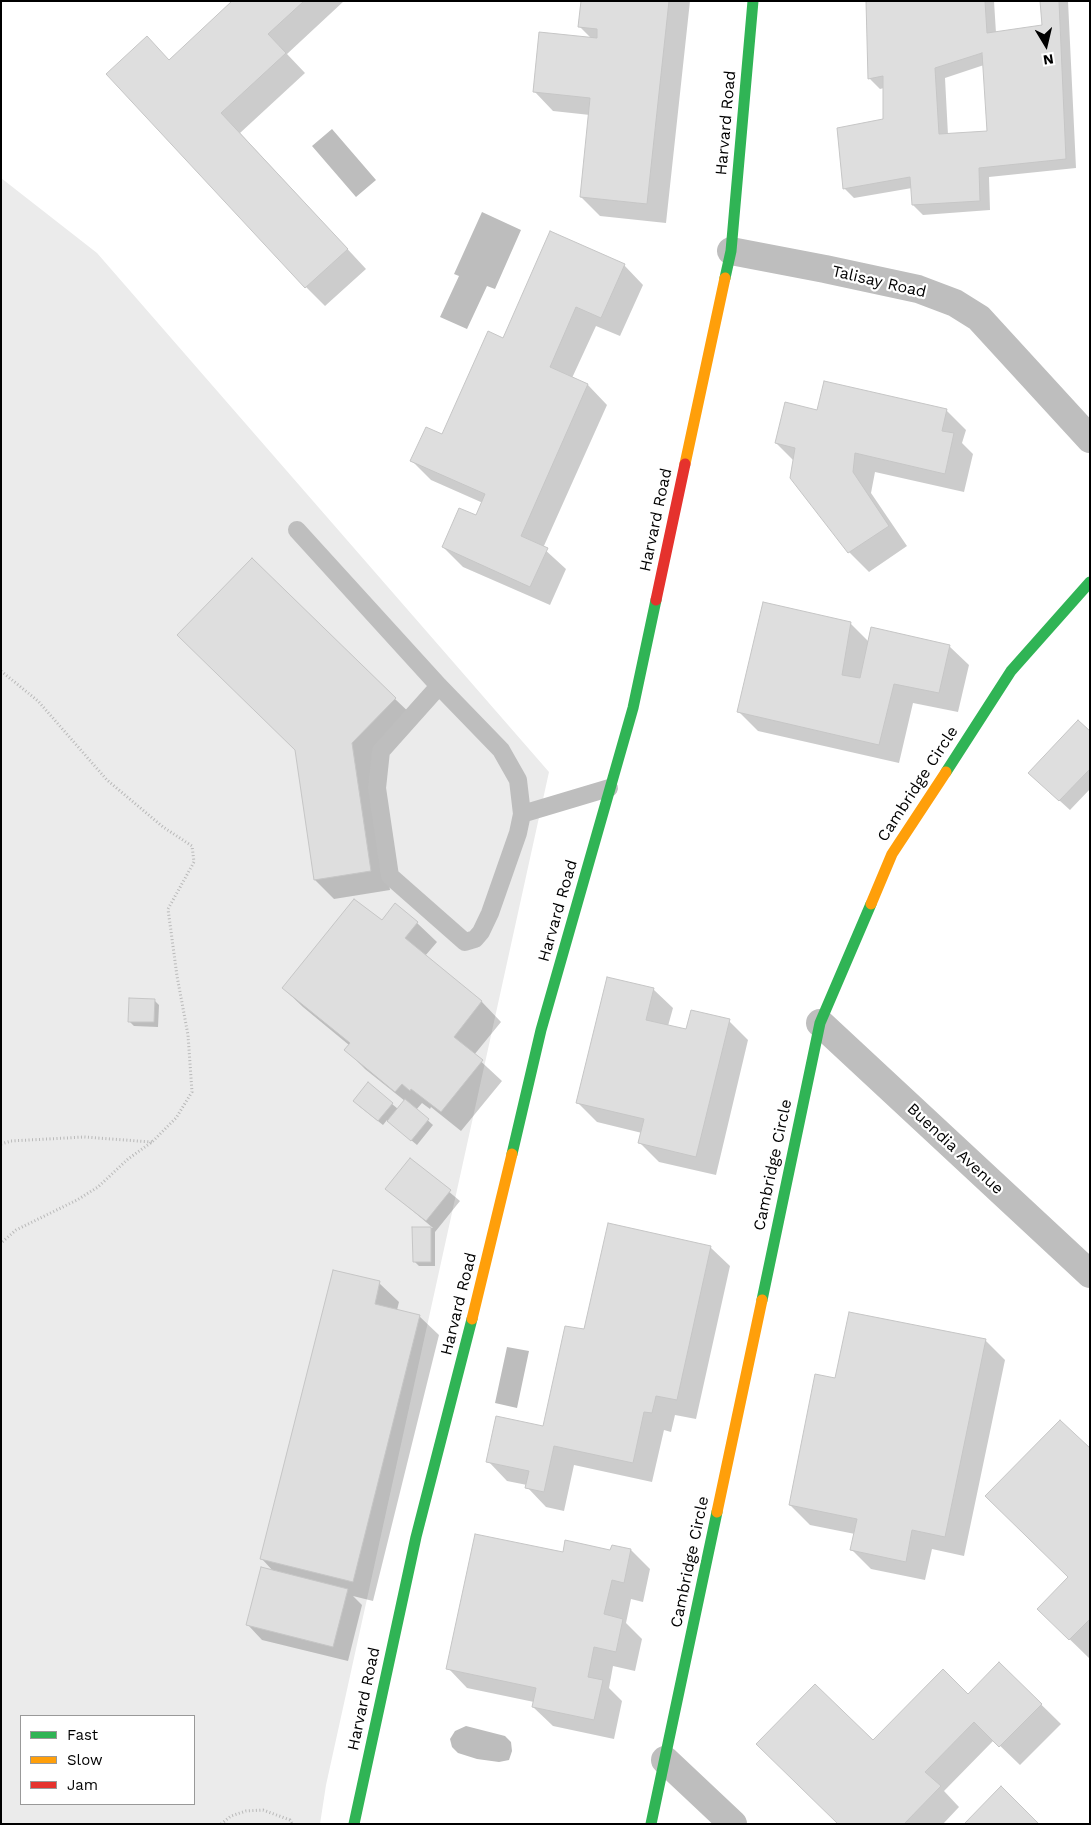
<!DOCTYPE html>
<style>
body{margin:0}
#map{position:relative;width:1091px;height:1825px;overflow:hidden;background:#fff;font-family:"Work Sans",sans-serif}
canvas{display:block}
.frame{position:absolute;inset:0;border:2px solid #000;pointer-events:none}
.legend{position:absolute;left:20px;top:1715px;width:175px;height:90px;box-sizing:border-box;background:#fff;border:1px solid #999;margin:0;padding:6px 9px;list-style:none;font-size:15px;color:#000}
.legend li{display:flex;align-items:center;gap:10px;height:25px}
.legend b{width:25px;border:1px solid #999}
.north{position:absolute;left:1021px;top:20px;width:50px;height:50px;-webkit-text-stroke:4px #fff;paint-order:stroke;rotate:171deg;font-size:14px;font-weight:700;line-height:20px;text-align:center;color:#000}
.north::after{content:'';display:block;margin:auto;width:18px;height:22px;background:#000;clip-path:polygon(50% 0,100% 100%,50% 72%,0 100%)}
</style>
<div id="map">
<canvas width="1091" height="1825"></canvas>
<div class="frame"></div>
<ul class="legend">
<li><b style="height:6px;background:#30b455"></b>Fast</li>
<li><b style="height:6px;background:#ff9f0a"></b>Slow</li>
<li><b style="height:6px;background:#e5322d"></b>Jam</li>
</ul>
<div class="north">N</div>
</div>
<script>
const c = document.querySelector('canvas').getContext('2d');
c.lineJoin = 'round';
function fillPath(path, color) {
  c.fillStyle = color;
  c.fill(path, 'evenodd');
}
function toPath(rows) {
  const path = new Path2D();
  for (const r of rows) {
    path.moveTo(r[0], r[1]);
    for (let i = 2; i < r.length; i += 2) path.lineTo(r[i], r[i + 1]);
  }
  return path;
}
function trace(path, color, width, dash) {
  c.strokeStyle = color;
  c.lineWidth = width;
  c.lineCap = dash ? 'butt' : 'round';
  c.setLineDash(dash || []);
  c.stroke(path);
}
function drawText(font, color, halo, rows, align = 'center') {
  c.font = font + ' "Work Sans",sans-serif';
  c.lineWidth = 4.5;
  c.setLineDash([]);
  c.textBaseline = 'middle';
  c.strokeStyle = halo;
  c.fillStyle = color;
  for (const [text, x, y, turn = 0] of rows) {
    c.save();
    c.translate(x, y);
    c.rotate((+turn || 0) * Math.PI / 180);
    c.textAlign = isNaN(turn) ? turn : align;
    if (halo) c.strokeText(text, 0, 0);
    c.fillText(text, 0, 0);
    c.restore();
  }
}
fillPath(toPath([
 [1,178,97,253,549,772,326,1785,320,1824,1,1824],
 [21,1716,194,1716,194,1804,21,1804]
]), '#ebebeb');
fillPath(toPath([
 [332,129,376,180,356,197,312,146],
 [482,212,521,230,495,289,487,286,467,329,440,317,459,276,454,274],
 [507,1347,529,1351,517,1408,495,1403],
 [466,1726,505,1736,511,1742,512,1751,509,1760,499,1762,477,1759,458,1753,452,1747,450,1739,455,1731]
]), '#bdbdbd');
fillPath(toPath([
 [234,1,344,1,287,54,305,73,240,133,366,269,325,306,306,287,169,61],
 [582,1,690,1,666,223,600,216,581,197,590,115,553,111,534,91,591,38,579,26],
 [867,1,994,1,996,33,1043,27,1041,1,1068,1,1076,168,989,177,990,210,923,215,913,205,912,188,854,198,844,188,884,120,884,88,880,89,870,79],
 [984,65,989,132,948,135,945,78],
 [624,265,643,285,620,336,596,326,572,378,588,385,607,405,543,548,566,569,550,605,463,567,443,547,476,517,483,503,431,480,412,461,443,436,504,340],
 [946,410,966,430,962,443,973,454,964,492,875,472,871,493,907,546,869,572,849,552,791,478,794,461,776,443,818,411],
 [850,623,869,642,949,646,969,665,958,712,913,703,899,763,758,731,739,712],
 [395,699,415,718,371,763,390,890,334,899,315,880,297,750],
 [1090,732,1090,789,1070,810,1040,783],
 [395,905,417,923,437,942,425,956,482,1002,501,1022,474,1055,502,1081,461,1131,431,1107,430,1109,422,1103,416,1110,433,1125,417,1145,387,1120,383,1125,359,1106,392,1104,398,1109,405,1101,365,1069,346,1050,349,1045,303,1007,283,988,382,922],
 [653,989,673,1008,668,1026,687,1031,729,1021,748,1040,716,1175,659,1162,640,1143,642,1133,597,1122,578,1103],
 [154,1000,159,1005,158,1027,134,1026,129,1021],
 [411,1160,460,1201,435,1232,435,1266,419,1266,414,1261,414,1228,433,1228,387,1189],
 [710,1247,730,1266,696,1419,675,1415,671,1432,664,1430,652,1482,574,1465,564,1511,546,1507,527,1487,527,1485,507,1481,488,1461,544,1428,585,1331],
 [379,1283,399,1302,397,1310,419,1316,439,1335,373,1601,353,1596,362,1605,348,1661,262,1640,248,1625,274,1572,262,1559],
 [985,1340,1005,1360,964,1556,932,1549,925,1580,871,1569,852,1550,855,1534,810,1525,790,1505,836,1380],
 [1090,1450,1090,1658,1089,1658,1058,1628,1070,1577],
 [613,1546,631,1550,650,1569,643,1602,631,1599,626,1623,642,1639,635,1671,613,1666,609,1688,622,1701,614,1739,553,1726,533,1707,534,1702,467,1688,448,1668,564,1554,611,1551],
 [1000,1664,1061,1724,1020,1765,994,1740,944,1791,959,1807,943,1824,839,1824,873,1742,968,1696]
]), '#0003');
const building = toPath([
 [232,1,304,1,268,34,286,53,221,113,348,249,305,288,106,74,147,36,169,60,232,1],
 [581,1,669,1,647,204,580,197,590,98,533,92,539,32,597,38,597,29,578,27,581,1],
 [866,1,985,1,987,33,1042,25,1040,1,1059,1,1066,159,979,168,980,201,912,205,910,177,843,189,837,128,883,119,883,76,868,79,866,1],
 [982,53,987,131,939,134,935,68,982,53],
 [550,231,625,264,601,318,576,307,550,367,588,384,521,536,548,548,530,587,442,547,459,508,476,515,485,494,410,461,426,427,442,434,488,331,503,338,550,231],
 [824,381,947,409,942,431,954,433,945,474,855,453,853,472,889,526,848,553,790,478,795,448,775,443,785,402,817,410,824,381],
 [252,558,396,698,352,743,371,871,314,880,295,750,177,635,252,558],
 [763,602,851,622,842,675,860,678,871,627,950,645,939,693,894,684,879,745,737,712,763,602],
 [1078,720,1090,731,1090,769,1059,801,1028,773,1078,720],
 [354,899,382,920,395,903,418,922,405,938,482,1001,454,1037,483,1060,441,1112,411,1089,410,1091,402,1084,395,1092,344,1050,350,1043,282,988,354,899],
 [607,977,654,988,646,1020,686,1029,691,1010,730,1019,696,1157,638,1143,644,1119,576,1103,607,977],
 [129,998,155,999,154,1022,128,1022,129,998],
 [368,1082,393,1103,378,1121,353,1101,368,1082],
 [405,1099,429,1119,411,1141,387,1121,405,1099],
 [410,1158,451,1190,426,1221,385,1189,410,1158],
 [608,1223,711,1246,677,1400,656,1396,652,1413,644,1412,633,1463,554,1446,544,1492,525,1488,529,1471,486,1462,496,1416,543,1426,565,1326,584,1329,608,1223],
 [412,1227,431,1227,431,1262,413,1262,412,1227],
 [333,1270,380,1281,375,1304,420,1315,353,1582,260,1559,333,1270],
 [849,1312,986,1339,945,1537,912,1530,906,1562,850,1550,857,1519,789,1505,815,1374,835,1378,849,1312],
 [1060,1420,1090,1448,1090,1619,1069,1640,1037,1609,1068,1577,985,1496,1060,1420],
 [475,1534,563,1552,565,1540,610,1550,612,1545,631,1549,624,1583,612,1580,604,1614,623,1619,616,1652,594,1647,588,1677,603,1680,594,1720,532,1707,536,1688,446,1669,475,1534],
 [261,1567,348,1589,333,1647,246,1625,261,1567],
 [999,1662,1042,1704,999,1747,974,1722,925,1772,941,1786,904,1824,838,1824,756,1744,815,1684,873,1740,943,1669,968,1694,999,1662],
 [1001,1786,1039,1824,964,1824,1001,1786]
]);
fillPath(building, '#dedede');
trace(building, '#c6c6c6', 1);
trace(toPath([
 [1,671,38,701,107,780,163,827,192,846,194,862,168,909,177,976,188,1035,192,1092,176,1118,152,1142,128,1159,98,1187,77,1200,16,1230,1,1243],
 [1,1144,11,1141,84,1137,152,1142],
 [221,1824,231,1816,246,1811,263,1810,290,1820,292,1824]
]), '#b9b9b9', 3, [1, 2.5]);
trace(toPath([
 [297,530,439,686,501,750,518,780,522,814,609,788],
 [439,686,381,751,377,788,390,876,465,942,475,939,481,932,490,913,518,833,522,814]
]), '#bebebe', 18);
trace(toPath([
 [731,251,825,269,918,289,955,303,979,318,1090,439],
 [820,1023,1090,1274],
 [665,1760,733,1824]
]), '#bebebe', 28);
trace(toPath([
 [725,278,731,251,753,1],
 [946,772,1011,671,1090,582],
 [512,1154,541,1030,633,708,656,600],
 [762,1300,820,1023,871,904],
 [354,1824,416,1537,472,1319],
 [651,1824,717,1512]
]), '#30b455', 11);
trace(toPath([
 [685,464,725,278],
 [871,904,892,854,946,772],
 [472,1319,512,1154],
 [717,1512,762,1300]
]), '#ff9f0a', 11);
trace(toPath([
 [656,600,685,464]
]), '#e5322d', 11);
drawText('16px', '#000', '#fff', [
 ["Harvard Road",726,123,-85],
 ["Talisay Road",879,282,13],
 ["Harvard Road",656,520,-78],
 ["Cambridge Circle",918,784,-57],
 ["Harvard Road",558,911,-74],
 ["Buendia Avenue",955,1149,43],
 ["Cambridge Circle",773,1165,-78],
 ["Harvard Road",459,1304,-76],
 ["Cambridge Circle",690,1562,-78],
 ["Harvard Road",364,1699,-78]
]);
</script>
